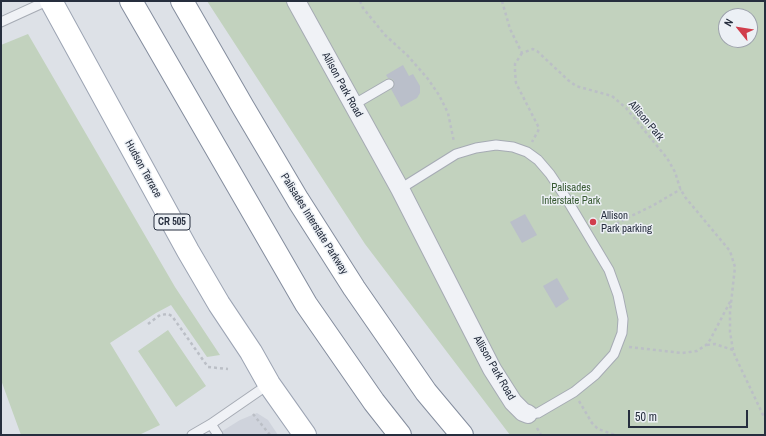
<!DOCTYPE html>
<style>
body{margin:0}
#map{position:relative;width:766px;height:436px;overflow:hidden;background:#dde1e7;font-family:"Archivo Narrow",sans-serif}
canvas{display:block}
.frame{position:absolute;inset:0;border:2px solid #262e3e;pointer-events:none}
.north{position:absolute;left:718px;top:8px;width:40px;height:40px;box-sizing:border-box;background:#ecf0f5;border:1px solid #9da2ac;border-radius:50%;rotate:300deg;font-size:11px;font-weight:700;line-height:16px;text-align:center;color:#262e3e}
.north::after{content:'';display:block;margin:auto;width:14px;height:18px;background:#d13e4c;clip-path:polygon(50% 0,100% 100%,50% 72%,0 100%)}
.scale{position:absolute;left:628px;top:410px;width:120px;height:18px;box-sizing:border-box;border:2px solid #262e3e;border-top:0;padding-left:5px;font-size:12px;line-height:14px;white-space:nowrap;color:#262e3e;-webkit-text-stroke:3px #ecf0f5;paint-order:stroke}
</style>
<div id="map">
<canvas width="766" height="436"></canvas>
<div class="frame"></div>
<div class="north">N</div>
<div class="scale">50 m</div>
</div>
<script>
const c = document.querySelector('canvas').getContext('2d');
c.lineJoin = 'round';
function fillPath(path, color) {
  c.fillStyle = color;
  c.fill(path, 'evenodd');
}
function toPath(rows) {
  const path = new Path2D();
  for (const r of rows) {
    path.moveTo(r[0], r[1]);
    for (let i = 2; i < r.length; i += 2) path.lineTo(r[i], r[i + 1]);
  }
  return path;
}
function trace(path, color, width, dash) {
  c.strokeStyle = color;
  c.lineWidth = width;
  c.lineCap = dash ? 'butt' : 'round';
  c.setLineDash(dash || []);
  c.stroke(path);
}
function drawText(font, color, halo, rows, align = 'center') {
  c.font = font + ' "Archivo Narrow",sans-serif';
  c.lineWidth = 3;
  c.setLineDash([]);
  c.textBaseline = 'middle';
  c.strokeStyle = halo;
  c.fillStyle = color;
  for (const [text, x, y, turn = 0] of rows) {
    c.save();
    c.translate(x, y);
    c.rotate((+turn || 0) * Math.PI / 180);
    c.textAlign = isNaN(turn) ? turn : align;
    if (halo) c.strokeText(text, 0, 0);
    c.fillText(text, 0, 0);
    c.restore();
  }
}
fillPath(toPath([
 [257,413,268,420,278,435,216,435,240,420]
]), '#cfd3dc');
fillPath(toPath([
 [207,1,765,1,765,435,510,435,365,244],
 [726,16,750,16,750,40,726,40],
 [28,34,175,287,220,355,207,357,171,305,156,313,110,343,160,425,139,435,21,435,1,380,1,45],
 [168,330,206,386,176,407,138,351]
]), '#c2d2be');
fillPath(toPath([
 [403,65,409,76,413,74,420,86,420,93,417,98,401,107,391,89,394,87,394,81,392,79,388,78,386,75],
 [525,214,537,235,522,243,510,222],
 [557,278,569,299,556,308,543,286]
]), '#babfca');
const lane = toPath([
 [1,22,47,1],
 [353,105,389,84],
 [400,189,456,154,476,148,496,145,513,147,527,152,538,160,550,174,566,198,609,270,618,295,623,319,622,333,614,354,595,375,574,392,538,413,528,414],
 [211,424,269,384],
 [192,435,211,424,218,435]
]);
const street = toPath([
 [296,1,400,189,492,369,513,402,523,412,528,414]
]);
const primary = toPath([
 [51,1,188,251,219,304,251,352,269,384,305,435]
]);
const highway = toPath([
 [131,1,306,304,374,402,400,435],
 [182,1,243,107,298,200,354,288,426,392,462,435]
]);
trace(lane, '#a6abb4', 11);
trace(street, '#a6abb4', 20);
trace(primary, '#9ca4b3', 24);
trace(highway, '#848d9e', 24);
trace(toPath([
 [360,1,363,8,385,35,408,56,428,79,439,95,448,113,454,142],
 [502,1,510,29,522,53,533,49,537,51,568,80,576,86,612,96,626,108,667,158,675,172,680,188,685,197,730,251,735,267,730,312,730,332,733,350,735,356,765,419],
 [522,53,515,64,515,72,516,83,539,128,538,131,532,142],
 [601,233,625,219,652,206,681,189],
 [148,324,160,315,168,314,172,316,208,367,228,369],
 [707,345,715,344,733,350],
 [629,347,682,353,697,351,706,345,710,340,731,300],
 [579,401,592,423,598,429,615,435],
 [253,414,270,435],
 [537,428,541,435]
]), '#bbbfc6', 2.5, [3, 3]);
trace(lane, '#f0f2f6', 9);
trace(street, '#f0f2f6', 18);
trace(primary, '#fff', 22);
trace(highway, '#fff', 22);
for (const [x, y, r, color] of [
 [593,222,4,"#d13e4c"]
]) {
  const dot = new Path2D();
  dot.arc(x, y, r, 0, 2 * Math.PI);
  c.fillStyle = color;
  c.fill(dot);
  trace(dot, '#ecf0f5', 1.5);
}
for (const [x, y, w] of [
 [172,222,36]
]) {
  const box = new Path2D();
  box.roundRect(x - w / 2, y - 8, w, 16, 3);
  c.fillStyle = '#ecf0f5';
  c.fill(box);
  trace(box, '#262e3e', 1);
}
drawText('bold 10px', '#262e3e', null, [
 ["CR 505",172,222]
]);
drawText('11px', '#262e3e', '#ecf0f5', [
 ["Allison Park Road",342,85,61],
 ["Allison Park",646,121,50],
 ["Hudson Terrace",143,169,61],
 ["Palisades Interstate Parkway",314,224,58],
 ["Allison Park Road",494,368,60]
]);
drawText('11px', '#385a33', '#ecf0f5', [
 ["Palisades",571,188],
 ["Interstate Park",571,201]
]);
drawText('11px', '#262e3e', '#ecf0f5', [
 ["Allison",601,216],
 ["Park parking",601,229]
], 'left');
</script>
